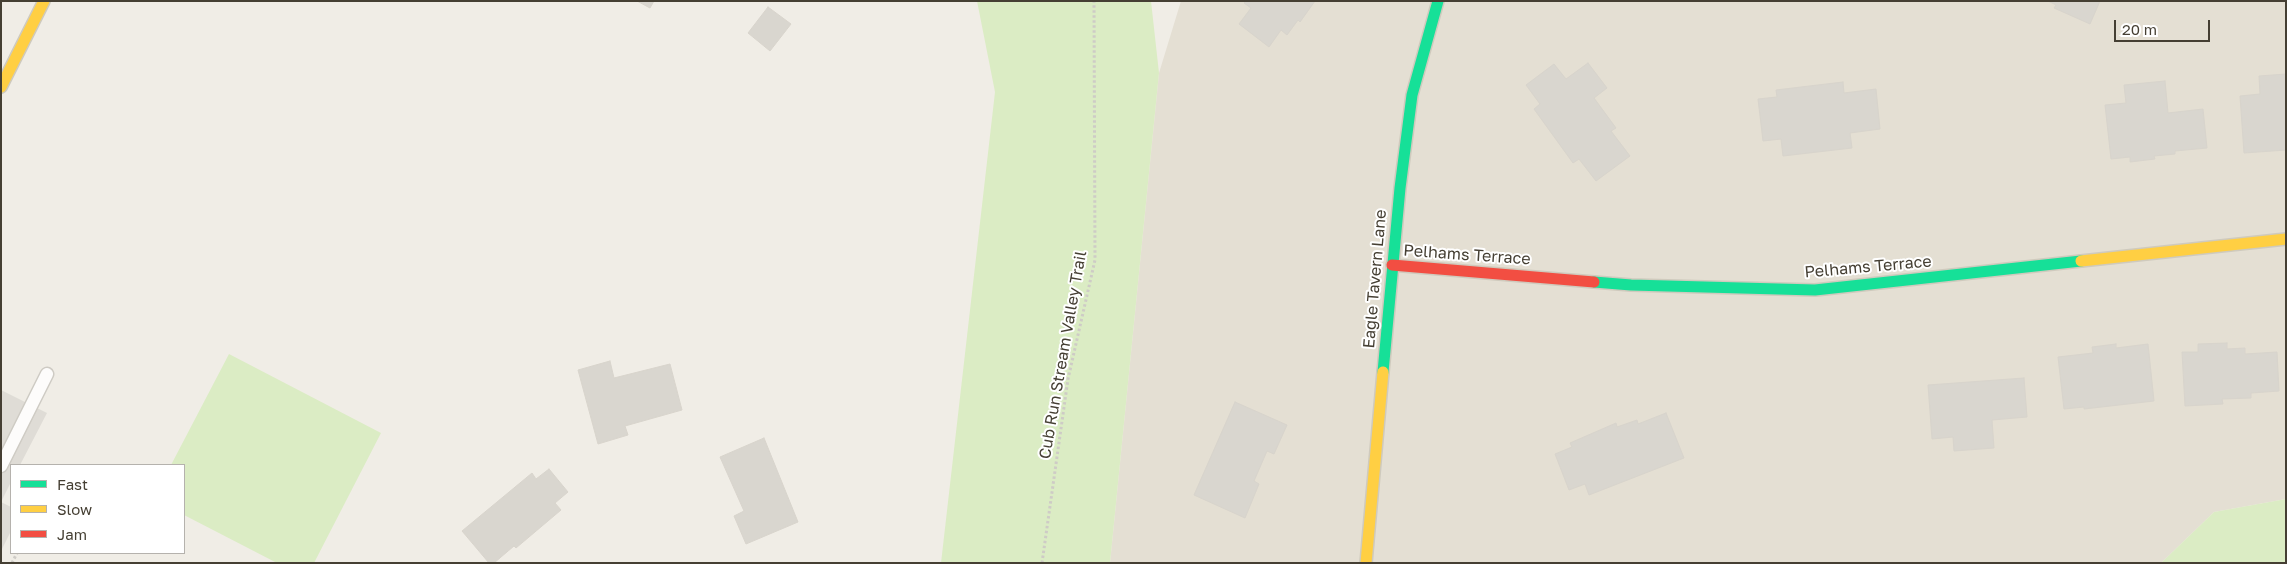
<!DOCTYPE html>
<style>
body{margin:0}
#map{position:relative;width:2287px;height:564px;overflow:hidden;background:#f0ede6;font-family:"Golos Text",sans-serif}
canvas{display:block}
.frame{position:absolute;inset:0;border:2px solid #453f33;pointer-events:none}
.legend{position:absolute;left:10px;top:464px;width:175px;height:90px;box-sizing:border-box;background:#fff;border:1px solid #b5b2ad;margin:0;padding:6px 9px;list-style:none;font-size:15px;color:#453f33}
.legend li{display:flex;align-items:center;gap:10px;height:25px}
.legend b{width:25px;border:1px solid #b5b2ad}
.scale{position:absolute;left:2114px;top:20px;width:96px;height:22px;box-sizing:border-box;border:2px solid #453f33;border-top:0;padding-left:6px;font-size:15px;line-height:18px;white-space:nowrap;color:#453f33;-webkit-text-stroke:4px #fff;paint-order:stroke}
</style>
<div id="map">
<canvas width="2287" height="564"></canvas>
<div class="frame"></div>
<ul class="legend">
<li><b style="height:6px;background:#16e098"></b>Fast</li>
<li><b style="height:6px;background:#ffcf43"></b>Slow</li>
<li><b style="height:6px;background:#f24e42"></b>Jam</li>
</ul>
<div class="scale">20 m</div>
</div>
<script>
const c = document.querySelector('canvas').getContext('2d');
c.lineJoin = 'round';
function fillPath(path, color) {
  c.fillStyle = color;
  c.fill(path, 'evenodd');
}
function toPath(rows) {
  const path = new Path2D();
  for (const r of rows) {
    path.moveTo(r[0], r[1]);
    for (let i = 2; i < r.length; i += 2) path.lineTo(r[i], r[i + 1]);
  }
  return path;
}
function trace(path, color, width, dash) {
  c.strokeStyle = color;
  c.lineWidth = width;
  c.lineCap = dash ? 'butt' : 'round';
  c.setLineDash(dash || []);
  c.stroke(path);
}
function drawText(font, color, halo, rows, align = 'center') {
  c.font = font + ' "Golos Text",sans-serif';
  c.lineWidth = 4;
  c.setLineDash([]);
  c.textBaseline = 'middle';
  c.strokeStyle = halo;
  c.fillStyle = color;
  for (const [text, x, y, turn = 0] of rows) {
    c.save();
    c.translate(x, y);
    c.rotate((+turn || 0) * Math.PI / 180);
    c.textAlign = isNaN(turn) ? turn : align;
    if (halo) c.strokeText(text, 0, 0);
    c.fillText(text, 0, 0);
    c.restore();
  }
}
fillPath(toPath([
 [1181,1,2286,1,2286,499,2214,512,2161,563,1110,563,1159,73]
]), '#e4dfd3');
fillPath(toPath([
 [977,1,1151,1,1159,73,1110,563,941,563,995,92],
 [229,354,381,433,314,563,277,563,184,515,184,465,171,465],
 [2286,499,2286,563,2161,563,2214,512]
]), '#dbecc4');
fillPath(toPath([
 [1,390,47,413,20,465,11,465,11,482,1,502,11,507,11,531,1,551]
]), '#dfdcd6');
const building = toPath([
 [637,1,654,1,650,8,637,1],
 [1246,1,1315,1,1300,22,1298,20,1287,35,1281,30,1269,47,1239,24,1251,8,1244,3,1246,1],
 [2048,1,2100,1,2090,24,2054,8,2056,5,2048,1],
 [768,7,791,24,770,51,748,33,768,7],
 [1588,63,1607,88,1594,98,1616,128,1611,131,1630,156,1596,181,1579,159,1573,163,1534,109,1540,104,1526,85,1554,64,1566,79,1588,63],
 [2286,74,2286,150,2244,153,2240,96,2260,94,2259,76,2286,74],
 [2165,81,2168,113,2203,109,2207,148,2175,151,2175,154,2154,156,2155,159,2130,162,2130,157,2111,159,2105,105,2126,103,2124,85,2165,81],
 [1843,82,1844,93,1876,89,1880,129,1850,133,1852,148,1783,156,1781,139,1763,141,1758,99,1777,97,1776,90,1843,82],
 [2227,343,2227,349,2245,348,2245,354,2277,352,2279,391,2251,393,2251,398,2222,399,2223,404,2185,406,2182,352,2198,352,2198,344,2227,343],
 [2116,344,2116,348,2148,344,2154,401,2084,409,2084,407,2064,409,2058,357,2093,353,2092,347,2116,344],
 [610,361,614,378,670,364,682,410,625,426,628,435,598,444,578,370,610,361],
 [2024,378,2027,417,1992,420,1994,448,1954,451,1953,437,1932,439,1928,385,2024,378],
 [1235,402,1287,425,1274,454,1267,451,1254,481,1259,484,1245,518,1194,495,1235,402],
 [1666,413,1684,458,1589,495,1585,484,1569,490,1555,454,1572,447,1570,443,1616,423,1617,427,1637,420,1638,424,1666,413],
 [764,438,798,522,746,544,734,516,744,511,720,457,764,438],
 [549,469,568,492,555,503,561,510,516,548,514,546,494,563,489,563,462,531,532,473,536,479,549,469]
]);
fillPath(building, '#d9d6cf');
trace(building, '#d8d4cc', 1);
const lane = toPath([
 [1,466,47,374]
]);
const fast = toPath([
 [1594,282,1631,285,1815,290,2081,261],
 [1383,372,1400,188,1412,95,1438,1]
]);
const slow = toPath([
 [1,87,44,1],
 [2081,261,2286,239],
 [1366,563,1383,372]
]);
const jam = toPath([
 [1392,265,1594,282]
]);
trace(lane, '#cecbc4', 15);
trace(fast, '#cfcabd', 14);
trace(slow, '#cfcabd', 14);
trace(jam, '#cfcabd', 14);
trace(toPath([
 [12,563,17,553],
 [1042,563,1068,379,1095,260,1094,1]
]), '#cecbc6', 3, [2.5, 2.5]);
trace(lane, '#fdfcfb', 12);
trace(fast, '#16e098', 11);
trace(slow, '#ffcf43', 11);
trace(jam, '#f24e42', 11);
drawText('16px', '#453f33', '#fff', [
 ["Pelhams Terrace",1467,255,4],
 ["Pelhams Terrace",1868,267,-5],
 ["Eagle Tavern Lane",1375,279,-85],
 ["Cub Run Stream Valley Trail",1063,355,-80]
]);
</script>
